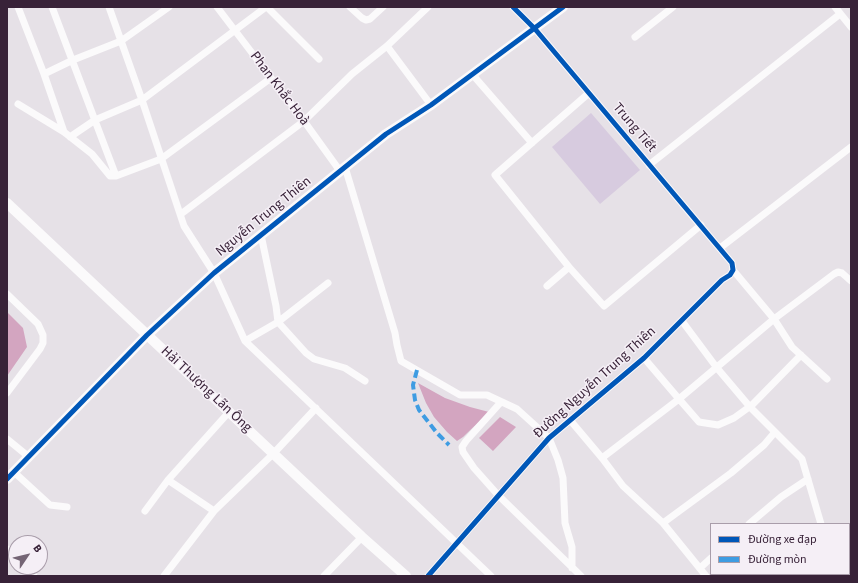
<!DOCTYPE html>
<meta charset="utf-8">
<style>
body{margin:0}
#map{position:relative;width:858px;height:583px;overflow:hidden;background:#e6e1e7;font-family:"Source Sans 3",sans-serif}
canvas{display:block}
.frame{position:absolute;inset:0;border:8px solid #382238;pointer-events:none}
.legend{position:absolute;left:710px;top:523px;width:140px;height:52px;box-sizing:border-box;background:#f5eff6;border:1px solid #a99daa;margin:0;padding:5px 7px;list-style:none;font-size:12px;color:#382238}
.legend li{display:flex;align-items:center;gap:8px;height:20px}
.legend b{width:20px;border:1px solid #a99daa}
.north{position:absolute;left:8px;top:535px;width:40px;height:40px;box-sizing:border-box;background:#f5eff6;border:1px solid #a99daa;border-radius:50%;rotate:55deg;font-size:11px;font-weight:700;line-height:16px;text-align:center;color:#382238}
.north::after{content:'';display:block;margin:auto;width:14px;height:18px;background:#756575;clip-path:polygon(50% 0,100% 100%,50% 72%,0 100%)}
</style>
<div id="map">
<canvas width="858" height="583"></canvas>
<div class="frame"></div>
<ul class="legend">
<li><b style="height:5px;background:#0057b8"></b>Đường xe đạp</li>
<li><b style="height:5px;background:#3e9ce2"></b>Đường mòn</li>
</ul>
<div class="north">B</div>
</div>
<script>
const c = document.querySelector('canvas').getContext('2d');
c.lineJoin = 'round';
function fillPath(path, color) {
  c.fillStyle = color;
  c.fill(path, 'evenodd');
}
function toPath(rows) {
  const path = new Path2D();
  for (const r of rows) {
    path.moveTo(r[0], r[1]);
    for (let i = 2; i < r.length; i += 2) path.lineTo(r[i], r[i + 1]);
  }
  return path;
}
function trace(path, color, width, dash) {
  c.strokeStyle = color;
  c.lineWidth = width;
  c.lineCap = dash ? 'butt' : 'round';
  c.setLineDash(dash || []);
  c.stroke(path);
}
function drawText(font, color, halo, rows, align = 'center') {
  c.font = font + ' "Source Sans 3",sans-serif';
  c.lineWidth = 3;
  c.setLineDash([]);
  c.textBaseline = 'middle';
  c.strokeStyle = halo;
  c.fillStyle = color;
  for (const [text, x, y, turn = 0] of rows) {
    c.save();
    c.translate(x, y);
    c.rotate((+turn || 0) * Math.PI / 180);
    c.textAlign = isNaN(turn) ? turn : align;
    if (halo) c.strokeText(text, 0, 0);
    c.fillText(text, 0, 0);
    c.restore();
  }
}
fillPath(toPath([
 [591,113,640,170,600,204,552,147]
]), '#d7cbdf');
fillPath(toPath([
 [7,312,23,328,27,347,7,376],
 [418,383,445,398,470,407,489,412,463,437,457,441,447,432,434,417,426,403],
 [500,417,516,427,493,451,479,438]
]), '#d3a5c0');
trace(toPath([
 [18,7,44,74,64,132],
 [52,7,116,176],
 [109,7,142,100,184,226,214,273,245,341,491,576],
 [217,7,304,121,340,171],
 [267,7,319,59],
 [350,7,362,18,366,20,370,19,383,7],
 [835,7,851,27],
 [635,37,673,7],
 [387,46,431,105],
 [44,74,73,60,121,41,169,7],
 [472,74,532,143],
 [589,93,495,175,569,267,604,306,701,225],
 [18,104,64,132,92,154,110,176,116,176,161,159,271,78],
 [70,137,95,120,142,100,266,7],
 [649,165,840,14],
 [345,167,395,333,397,345,401,361,460,395,487,395,517,409,549,438,558,460,563,478,565,523,572,547,572,568],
 [181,214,304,121,352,74,387,46,428,7],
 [261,235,276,306,278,322,306,353,314,359,345,368,365,381],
 [720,248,851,147],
 [733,270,774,319,792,347,827,379],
 [547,286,569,267],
 [7,294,38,324,43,335,43,343,40,349,7,393],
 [682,321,717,368,750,407,802,459,821,524],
 [245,341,278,322,328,283],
 [644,358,679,399,699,422,718,425,734,418,752,405,801,355],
 [501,402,466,441,462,447,463,452,474,468,498,495,581,576],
 [570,420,602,458,623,486,663,523,706,576],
 [7,439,29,457],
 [602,458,679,399,774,319,834,274,838,272,842,273,851,281],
 [14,472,50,505,67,507],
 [168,480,214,511],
 [145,511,168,480,229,412],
 [663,523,731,473,764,445,775,432],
 [749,524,781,497,808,479],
 [7,549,16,558],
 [25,567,34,576],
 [700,568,711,558],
 [835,574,835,576],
 [164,576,214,511,273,454,316,408],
 [324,576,362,537],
 [428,576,549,438,644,358,722,280,730,275,733,270,732,263,535,29,513,7]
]), '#fbfafb', 7);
trace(toPath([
 [7,203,362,537,406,576],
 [7,479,147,335,214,273,386,134,431,105,563,7]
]), '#fbfafb', 10);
trace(toPath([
 [417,370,413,385,415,400,419,410,437,433,449,445]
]), '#3e9ce2', 4, [8, 4]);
trace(toPath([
 [7,479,147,335,214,273,386,134,431,105,563,7],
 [428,576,549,438,644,358,722,280,730,275,733,270,732,263,535,29,513,7]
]), '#0057b8', 5);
drawText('14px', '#382238', '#f5eff6', [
 ["Phan Khắc Hoà",279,89,53],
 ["Trung Tiết",634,128,50],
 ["Nguyễn Trung Thiên",264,217,-39],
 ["Đường Nguyễn Trung Thiên",595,383,-42],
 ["Hải Thượng Lãn Ông",206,390,43]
]);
</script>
